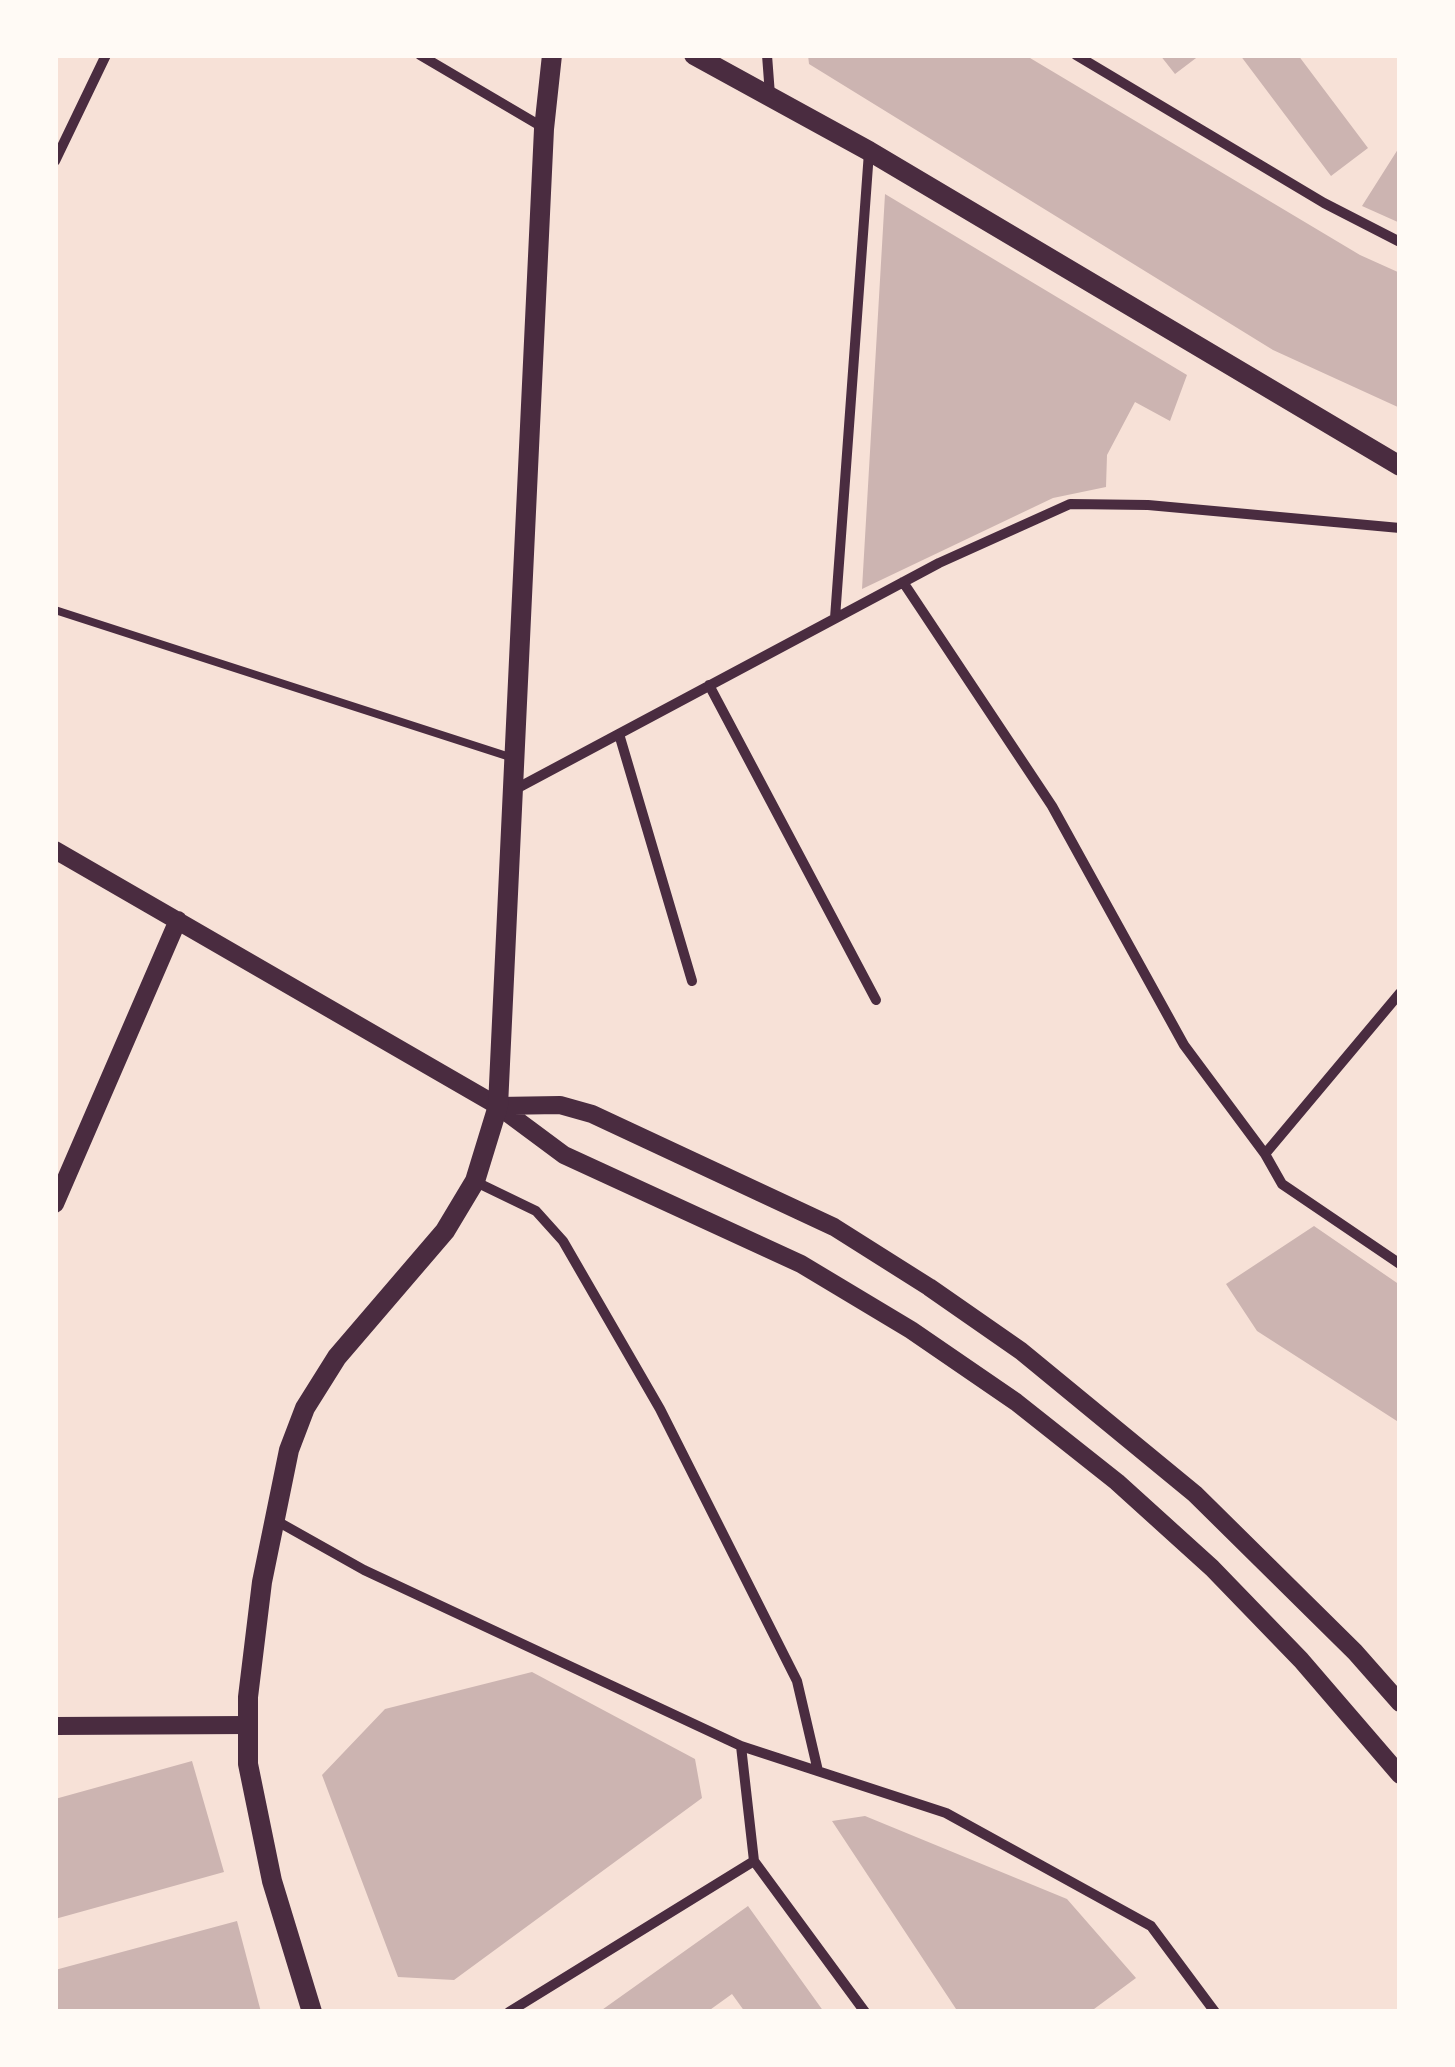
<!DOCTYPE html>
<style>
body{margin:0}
#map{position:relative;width:1455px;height:2067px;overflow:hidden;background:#f7e1d7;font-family:"Noto Serif",serif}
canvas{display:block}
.frame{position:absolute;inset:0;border:58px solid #fffaf5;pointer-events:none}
</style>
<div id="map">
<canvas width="1455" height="2067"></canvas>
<div class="frame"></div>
</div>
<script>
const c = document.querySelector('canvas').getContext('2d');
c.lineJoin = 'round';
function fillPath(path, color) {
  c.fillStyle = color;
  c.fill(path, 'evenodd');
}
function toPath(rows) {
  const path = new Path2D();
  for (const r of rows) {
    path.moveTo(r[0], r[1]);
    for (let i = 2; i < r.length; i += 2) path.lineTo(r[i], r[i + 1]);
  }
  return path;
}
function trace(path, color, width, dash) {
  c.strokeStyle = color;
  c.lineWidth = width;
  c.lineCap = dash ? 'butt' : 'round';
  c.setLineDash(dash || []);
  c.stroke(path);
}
fillPath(toPath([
 [808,55,1025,55,1360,255,1400,273,1400,408,1273,350,809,64],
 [1160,55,1200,55,1175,74],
 [1240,55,1298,55,1368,148,1331,176],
 [1400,146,1400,223,1362,206],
 [885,194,1187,375,1170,421,1135,402,1107,455,1106,487,1053,498,862,589],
 [1314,1226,1400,1285,1400,1423,1257,1331,1226,1284],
 [532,1672,695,1759,702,1798,454,1980,398,1977,322,1775,385,1709],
 [192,1761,224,1872,55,1919,55,1799],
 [865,1816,1067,1899,1136,1978,1090,2012,958,2012,832,1821],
 [748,1906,824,2012,745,2012,732,1994,707,2012,599,2012],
 [237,1921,261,2012,55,2012,55,1970]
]), '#ccb4b1');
trace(toPath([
 [55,610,513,758]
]), '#4a2c40', 8);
trace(toPath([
 [420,55,544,128],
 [767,55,770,95],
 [1076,55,1324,203,1400,242],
 [55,161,106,55],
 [903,582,1052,806,1184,1045,1265,1154,1282,1184,1400,1264],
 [835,618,869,152],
 [709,685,876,1000],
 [619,734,692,981],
 [512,791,939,563,1070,504,1148,505,1400,528],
 [1265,1154,1400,993],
 [476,1182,536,1211,563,1241,660,1409,797,1681,818,1771],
 [275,1520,364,1570,741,1746,946,1813,1151,1926,1215,2012],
 [741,1746,754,1861,865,2012],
 [509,2012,754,1861]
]), '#4a2c40', 10);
trace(toPath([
 [55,850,498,1106,564,1155,801,1264,911,1330,1016,1402,1117,1482,1212,1568,1301,1660,1400,1775],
 [498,1106,560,1105,592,1114,834,1227,929,1287,1021,1351,1195,1494,1355,1652,1400,1703],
 [55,1204,178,920],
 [55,1726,248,1725]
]), '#4a2c40', 18);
trace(toPath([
 [694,55,869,151,1400,466],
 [312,2012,272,1881,248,1764,248,1697,262,1582,289,1450,305,1408,337,1357,445,1231,475,1181,498,1106,544,129,552,55]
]), '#4a2c40', 20);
</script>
